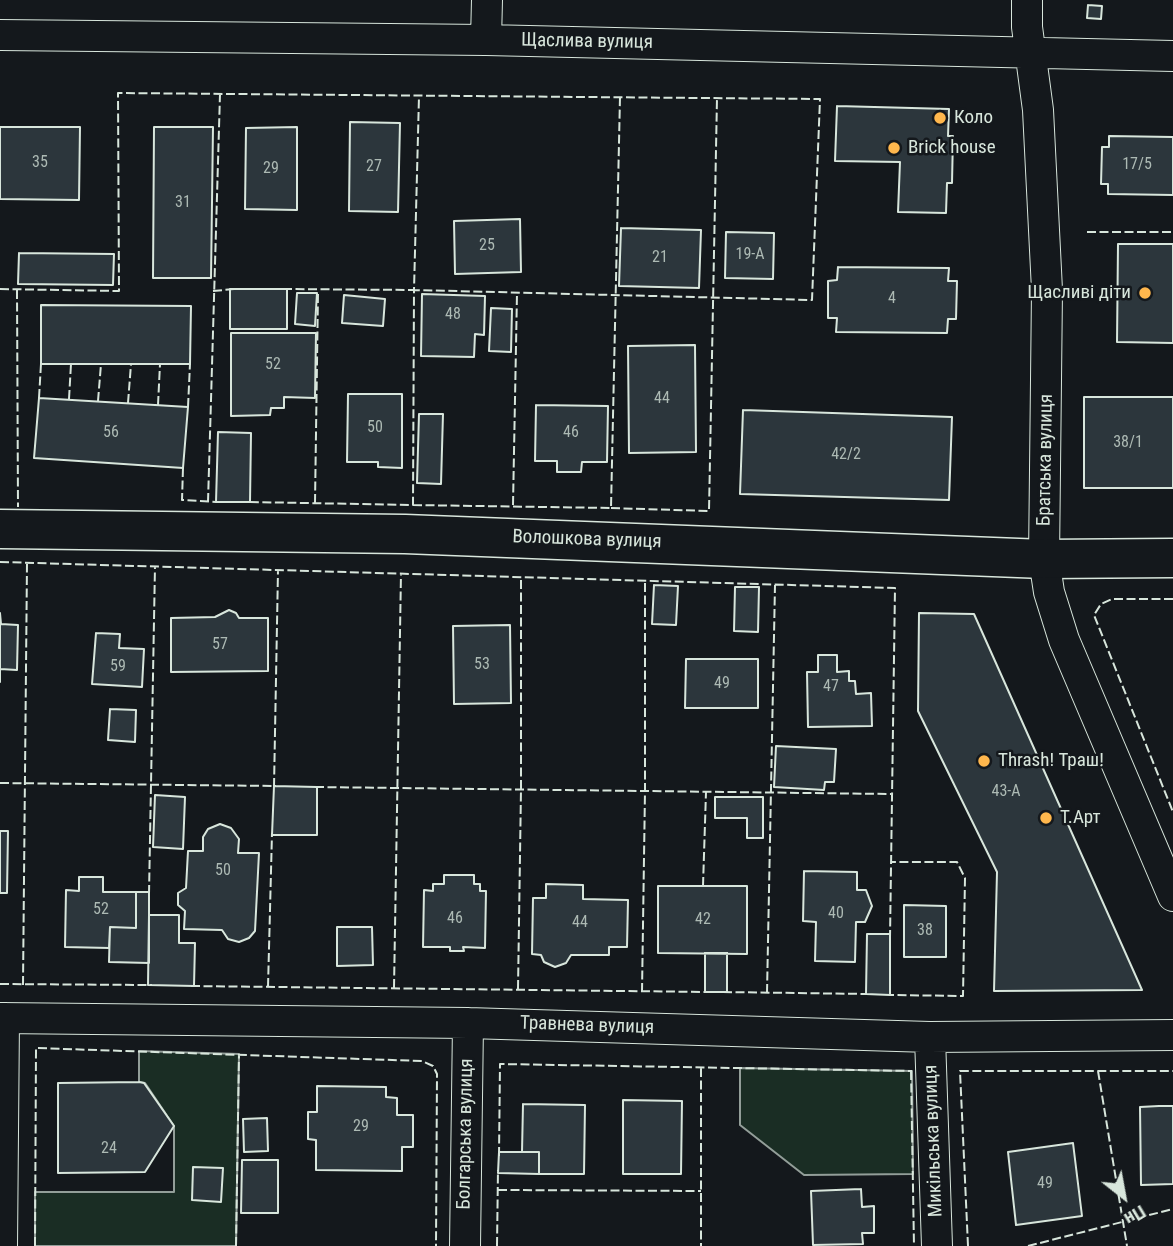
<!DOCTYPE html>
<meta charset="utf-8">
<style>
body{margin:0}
#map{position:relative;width:1173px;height:1246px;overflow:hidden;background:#14181c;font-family:"Roboto Condensed",sans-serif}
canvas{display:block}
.north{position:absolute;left:1089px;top:1162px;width:70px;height:70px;-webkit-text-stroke:5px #14181c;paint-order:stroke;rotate:149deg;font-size:19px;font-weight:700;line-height:28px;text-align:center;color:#d8e6dc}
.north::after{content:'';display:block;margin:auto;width:24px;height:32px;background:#d8e6dc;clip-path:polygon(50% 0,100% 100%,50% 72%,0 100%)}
</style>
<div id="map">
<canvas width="1173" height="1246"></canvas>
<div class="north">Пн</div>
</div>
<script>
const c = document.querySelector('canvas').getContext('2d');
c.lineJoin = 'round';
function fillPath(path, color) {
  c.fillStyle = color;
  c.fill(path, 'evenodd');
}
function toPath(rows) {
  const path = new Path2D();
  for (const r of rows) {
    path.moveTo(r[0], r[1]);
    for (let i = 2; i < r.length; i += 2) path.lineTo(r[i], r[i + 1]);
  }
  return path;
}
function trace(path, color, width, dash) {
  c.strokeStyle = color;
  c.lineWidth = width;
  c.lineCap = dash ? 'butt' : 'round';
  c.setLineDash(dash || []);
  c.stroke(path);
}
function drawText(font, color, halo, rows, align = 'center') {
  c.font = font + ' "Roboto Condensed",sans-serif';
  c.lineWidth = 5;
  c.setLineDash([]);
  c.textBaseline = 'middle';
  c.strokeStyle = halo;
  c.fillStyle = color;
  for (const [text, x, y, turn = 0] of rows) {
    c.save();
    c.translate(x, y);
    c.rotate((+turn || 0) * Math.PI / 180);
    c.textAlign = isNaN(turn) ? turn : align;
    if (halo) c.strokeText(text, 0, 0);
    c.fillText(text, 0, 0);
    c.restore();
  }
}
const green = toPath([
 [139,1051,239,1054,236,1246,35,1246,35,1192,174,1192,174,1126,145,1083,139,1082,139,1051],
 [740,1068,912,1071,913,1174,804,1175,740,1125,740,1068]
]);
fillPath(green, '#1a2d24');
trace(green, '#939e99', 2);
const building = toPath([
 [1088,5,1102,6,1101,19,1087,18,1088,5],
 [837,106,949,109,948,136,953,136,952,183,947,183,946,213,898,212,900,162,835,161,837,106],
 [350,122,400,123,398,212,349,211,350,122],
 [0,127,80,127,79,200,0,199,0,127],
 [154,127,213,127,211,278,153,278,154,127],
 [297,127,297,210,245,209,246,128,297,127],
 [1109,136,1173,137,1173,195,1108,194,1108,184,1101,184,1102,147,1109,147,1109,136],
 [520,219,521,272,455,274,454,221,520,219],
 [621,228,701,230,699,288,619,286,621,228],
 [726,232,774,233,773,279,725,278,726,232],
 [1118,244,1173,244,1173,343,1117,342,1118,244],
 [19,253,114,254,113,285,18,284,19,253],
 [838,267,949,268,948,281,957,281,956,319,948,319,947,333,836,332,837,318,828,318,828,281,837,280,838,267],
 [230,289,287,289,287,329,230,329,230,289],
 [297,293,317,293,315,326,295,324,297,293],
 [422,294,485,296,484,335,475,334,474,357,421,356,422,294],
 [344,295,385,299,383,326,342,323,344,295],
 [41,305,191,306,190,364,41,364,41,305],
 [491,308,512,309,511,352,489,351,491,308],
 [231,333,316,333,315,398,284,397,284,408,271,408,270,415,231,416,231,333],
 [695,345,696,452,629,453,628,346,695,345],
 [348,394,402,394,402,468,378,467,378,462,347,462,348,394],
 [1084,397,1173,397,1173,488,1084,488,1084,397],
 [39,398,188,407,183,468,34,458,39,398],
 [536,405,608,406,607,462,582,462,581,472,557,472,557,461,535,461,536,405],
 [743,410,952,417,949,500,740,494,743,410],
 [419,414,443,414,441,484,417,483,419,414],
 [218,432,251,433,250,502,216,502,218,432],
 [654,585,678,586,676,625,652,624,654,585],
 [735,587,759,587,758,632,734,631,735,587],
 [229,610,236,613,239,618,268,618,268,671,171,672,171,618,215,617,229,610],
 [0,613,1,624,18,625,17,670,0,669,0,682,0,613],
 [919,613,974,614,1142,990,994,991,997,872,918,711,919,613],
 [510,625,511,703,454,704,453,626,510,625],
 [96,633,120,634,119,648,144,649,142,687,92,684,96,633],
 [818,655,837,655,837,672,849,671,849,681,855,681,856,694,871,693,872,726,808,727,807,672,818,672,818,655],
 [686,659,758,659,758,708,685,708,686,659],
 [110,709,136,710,135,742,108,740,110,709],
 [776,746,836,749,834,782,825,782,824,790,774,787,776,746],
 [274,786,317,787,317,835,272,835,274,786],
 [155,795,185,797,183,849,153,847,155,795],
 [715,797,763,797,763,838,747,838,747,818,715,818,715,797],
 [220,824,231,828,239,839,238,853,259,853,255,931,249,938,239,942,228,939,222,930,184,929,185,911,178,905,178,893,186,888,188,851,203,851,203,837,208,829,220,824],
 [0,831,8,831,7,893,0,893,0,831],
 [804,871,857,872,857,890,866,890,872,906,865,922,856,922,855,962,815,961,816,922,803,921,804,871],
 [444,875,474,875,474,884,480,884,480,891,486,891,485,948,463,947,464,951,450,951,450,947,423,947,424,890,433,891,433,884,444,884,444,875],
 [79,877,103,877,103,892,136,892,136,928,110,927,109,948,65,947,66,890,79,891,79,877],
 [546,884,583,885,583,899,628,900,627,947,609,947,609,955,571,955,566,963,555,967,544,962,541,955,532,954,533,898,546,898,546,884],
 [658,886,747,886,747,954,658,953,658,886],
 [136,892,149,892,149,963,109,962,110,927,136,928,136,892],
 [904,905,946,906,946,957,904,957,904,905],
 [149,915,179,915,179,943,195,943,194,986,148,985,149,915],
 [337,927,372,927,373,965,337,966,337,927],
 [867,934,890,934,890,995,866,994,867,934],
 [705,953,727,953,727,992,705,992,705,953],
 [139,1082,144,1083,174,1126,145,1172,58,1173,58,1083,139,1082],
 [317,1086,386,1087,386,1097,397,1098,397,1115,413,1115,413,1147,402,1147,402,1171,316,1170,316,1140,308,1139,308,1112,317,1112,317,1086],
 [623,1100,682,1101,681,1174,623,1174,623,1100],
 [523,1104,585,1105,584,1174,539,1174,539,1152,522,1152,523,1104],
 [1159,1106,1173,1106,1173,1184,1141,1185,1140,1107,1159,1106],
 [267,1118,268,1151,244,1152,243,1119,267,1118],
 [1073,1143,1082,1216,1016,1225,1008,1152,1073,1143],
 [499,1152,539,1152,539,1174,498,1173,499,1152],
 [242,1160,278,1160,278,1213,241,1213,242,1160],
 [193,1167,223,1168,221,1202,192,1200,193,1167],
 [861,1189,862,1207,874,1206,874,1233,862,1233,863,1244,813,1245,811,1191,861,1189]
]);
fillPath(building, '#2c363c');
trace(building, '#d8e6dc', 2);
const street = toPath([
 [1027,0,1027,27,1038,110,1047,290,1044,559,1049,592,1064,640,1173,896],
 [0,35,486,40,1173,56],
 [486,40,487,0],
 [0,1018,468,1023,930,1037,1173,1035],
 [930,1037,937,1246],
 [2,1246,4,1018],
 [465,1246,468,1023]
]);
const secondary = toPath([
 [0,529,405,534,1044,559,1173,558]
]);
trace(street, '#d8e6dc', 32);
trace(secondary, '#d8e6dc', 41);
trace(street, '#14181c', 30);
trace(secondary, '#14181c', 38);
trace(toPath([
 [1087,232,1173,232],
 [0,289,119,291,118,93,820,99,812,300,414,290,413,505,250,502],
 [283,289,414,290,419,96],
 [17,290,18,507],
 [213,291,234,289],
 [39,398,41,364],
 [69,399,71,364],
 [98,401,101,364],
 [128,403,131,364],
 [158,405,160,364],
 [188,407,190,364],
 [183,468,182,500,216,502],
 [208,502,220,94],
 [315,503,318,293],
 [413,505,611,508,620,97],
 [513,505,517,293],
 [611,508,709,511,717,98],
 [0,562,895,588,890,938],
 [1173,599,1112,599,1101,604,1094,615,1173,812],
 [0,783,276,786],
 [274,787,278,570],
 [315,787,891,794],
 [703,886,706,792],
 [149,894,155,566],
 [0,984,152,985],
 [23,985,27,563],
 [191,986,709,992],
 [268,987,272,833],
 [394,988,401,573],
 [518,989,521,789,521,577],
 [890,990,890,995,963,996,965,878,957,862,891,862],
 [642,992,645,791,645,581],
 [723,992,866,994],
 [767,993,775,585],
 [701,1068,701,1246],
 [911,1071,914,1246],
 [1098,1071,1127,1246],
 [499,1156,500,1064,912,1071],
 [498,1190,701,1191],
 [35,1246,36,1048,422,1061,433,1066,437,1074,436,1246],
 [236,1246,239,1054],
 [497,1246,498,1170],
 [968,1246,960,1071,1173,1071],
 [1028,1246,1173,1209]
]), '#d8e6dc', 2, [9, 3.5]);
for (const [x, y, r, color] of [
 [940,118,7,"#ffb74d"],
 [894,148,7,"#ffb74d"],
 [1145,293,7,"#ffb74d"],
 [984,761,7,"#ffb74d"],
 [1046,818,7,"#ffb74d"]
]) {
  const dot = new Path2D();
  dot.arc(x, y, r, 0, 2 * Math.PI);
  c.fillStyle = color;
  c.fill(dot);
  trace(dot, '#14181c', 2.5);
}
drawText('16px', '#adbab4', null, [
 ["35",40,163],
 ["17/5",1137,165],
 ["27",374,167],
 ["29",271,169],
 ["31",183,203],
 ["25",487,246],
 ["19-А",750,255],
 ["21",660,258],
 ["4",892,299],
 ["48",453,315],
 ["52",273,365],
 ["44",662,399],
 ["50",375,428],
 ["56",111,433],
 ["46",571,433],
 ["38/1",1128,443],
 ["42/2",846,455],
 ["57",220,645],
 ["53",482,665],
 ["59",118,667],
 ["49",722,684],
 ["47",831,687],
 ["43-А",1006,792],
 ["50",223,871],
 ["52",101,910],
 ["40",836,914],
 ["46",455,919],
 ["42",703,920],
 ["44",580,923],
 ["38",925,931],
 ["29",361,1127],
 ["24",109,1149],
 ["49",1045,1184]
]);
drawText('19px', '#d8e6dc', '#14181c', [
 ["Щаслива вулиця",587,42,1],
 ["Братська вулиця",1046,460,-89],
 ["Волошкова вулиця",587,540,2],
 ["Травнева вулиця",587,1026,2],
 ["Болгарська вулиця",466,1134,-89],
 ["Микільська вулиця",934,1141,-92]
]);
drawText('19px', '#d8e6dc', '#14181c', [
 ["Коло",954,118],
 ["Brick house",908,148],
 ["Щасливі діти",1131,293,"right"],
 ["Thrash! Траш!",998,761],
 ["Т.Арт",1060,818]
], 'left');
</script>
